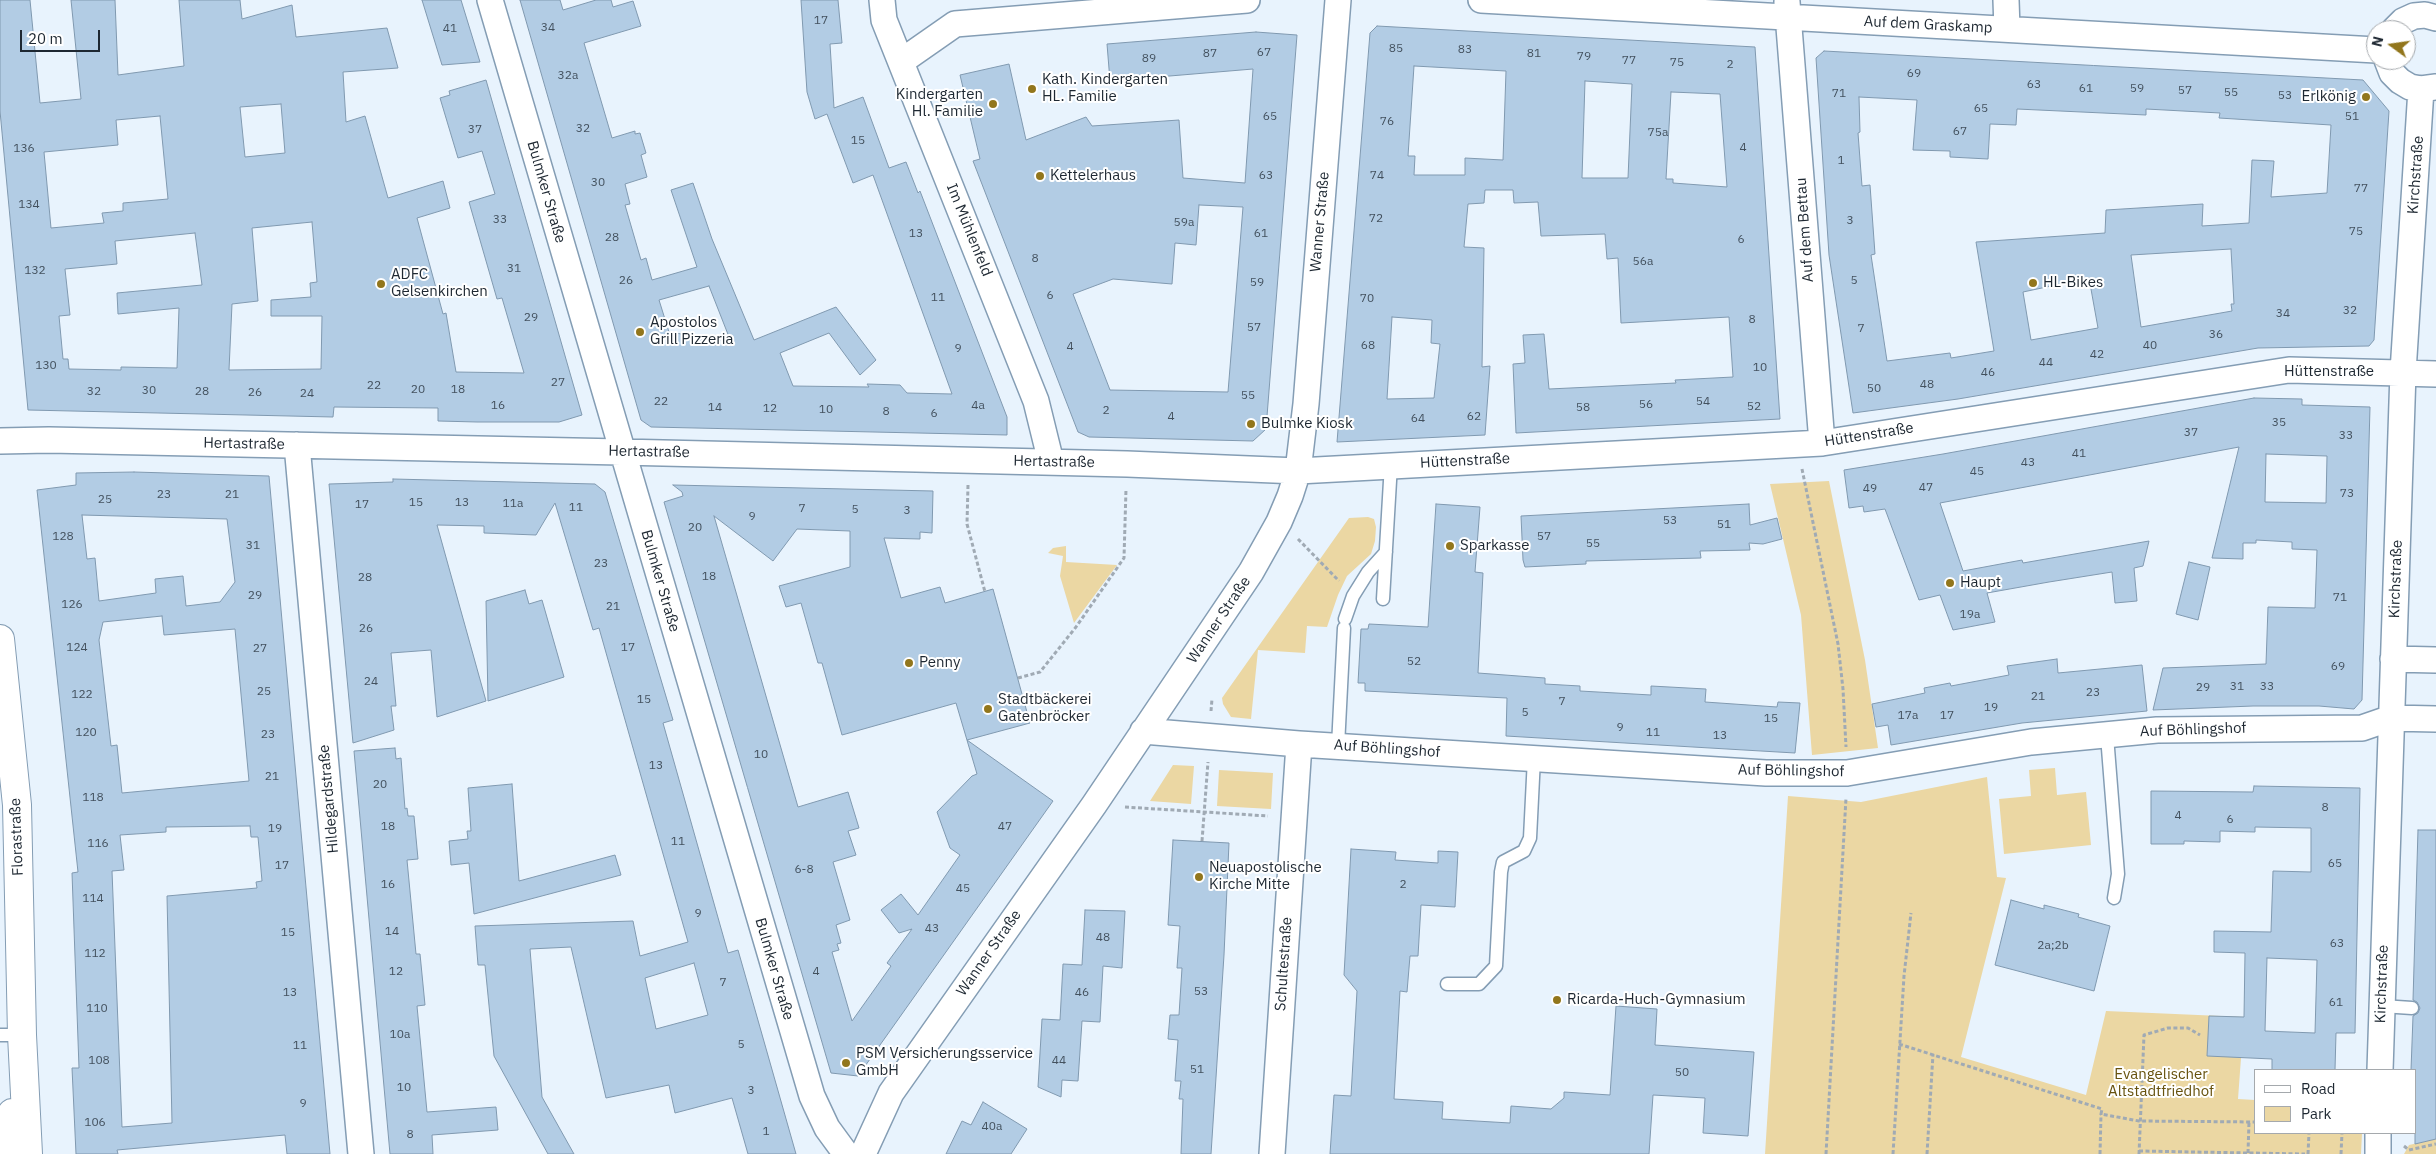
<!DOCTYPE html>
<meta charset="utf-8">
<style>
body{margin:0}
#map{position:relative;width:2436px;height:1154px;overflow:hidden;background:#e8f3fd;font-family:"IBM Plex Sans",sans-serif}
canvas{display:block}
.legend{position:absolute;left:2254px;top:1069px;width:162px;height:65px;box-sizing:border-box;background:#fff;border:1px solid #a5a9ad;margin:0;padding:6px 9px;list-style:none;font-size:15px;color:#1e2832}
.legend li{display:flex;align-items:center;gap:10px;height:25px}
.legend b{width:25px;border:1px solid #a5a9ad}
.north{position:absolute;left:2366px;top:20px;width:50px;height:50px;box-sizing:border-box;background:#fff;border:1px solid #a5a9ad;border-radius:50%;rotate:284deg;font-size:14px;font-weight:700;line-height:20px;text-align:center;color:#1e2832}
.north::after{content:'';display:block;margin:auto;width:18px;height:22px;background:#92761c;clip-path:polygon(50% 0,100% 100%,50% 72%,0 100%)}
.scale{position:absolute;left:20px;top:30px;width:80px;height:22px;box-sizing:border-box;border:2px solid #1e2832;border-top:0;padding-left:6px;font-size:15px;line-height:18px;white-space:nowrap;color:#1e2832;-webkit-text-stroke:4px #fff;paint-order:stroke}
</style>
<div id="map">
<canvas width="2436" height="1154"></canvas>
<ul class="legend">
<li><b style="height:6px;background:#fff"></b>Road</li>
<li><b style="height:14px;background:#ebd7a3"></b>Park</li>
</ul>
<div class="north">N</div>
<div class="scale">20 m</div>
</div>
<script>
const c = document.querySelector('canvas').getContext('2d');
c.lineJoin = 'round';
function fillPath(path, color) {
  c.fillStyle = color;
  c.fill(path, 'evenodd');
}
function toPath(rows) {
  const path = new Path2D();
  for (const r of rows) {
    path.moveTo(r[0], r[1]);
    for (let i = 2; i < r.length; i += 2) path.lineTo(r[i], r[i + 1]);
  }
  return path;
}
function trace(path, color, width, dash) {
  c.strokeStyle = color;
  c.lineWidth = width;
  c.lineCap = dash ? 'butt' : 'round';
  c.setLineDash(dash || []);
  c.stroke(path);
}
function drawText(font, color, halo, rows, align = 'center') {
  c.font = font + ' "IBM Plex Sans",sans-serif';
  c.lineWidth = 4;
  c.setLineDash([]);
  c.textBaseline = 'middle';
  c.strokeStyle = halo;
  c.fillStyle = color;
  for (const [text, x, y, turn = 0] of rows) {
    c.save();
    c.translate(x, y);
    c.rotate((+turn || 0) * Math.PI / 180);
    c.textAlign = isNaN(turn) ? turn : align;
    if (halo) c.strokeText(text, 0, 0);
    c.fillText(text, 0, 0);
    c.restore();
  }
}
fillPath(toPath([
 [1829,481,1865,660,1878,748,1812,755,1801,615,1770,484],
 [1368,517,1374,519,1376,527,1375,541,1371,554,1347,576,1338,595,1327,627,1307,626,1305,653,1258,650,1251,719,1231,717,1223,704,1222,698,1349,518],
 [1066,546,1066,562,1117,565,1074,623,1060,576,1063,556,1048,553,1053,548],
 [1173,765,1194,766,1191,804,1150,801],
 [2055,768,2057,795,2086,792,2091,845,2004,854,1999,799,2031,796,2029,770],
 [1219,770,1273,773,1271,809,1217,806],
 [1987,777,1997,877,2006,878,1961,1057,2086,1095,2106,1011,2244,1017,2238,1099,2255,1100,2255,1133,2362,1133,2361,1154,1765,1154,1788,796,1861,802],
 [2436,1139,2436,1154,2404,1154,2409,1145]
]), '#ebd7a3');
const building = toPath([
 [0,0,30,0,40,103,81,99,71,0,115,0,118,75,184,66,179,0,240,0,242,19,292,5,296,37,387,28,398,68,343,72,346,122,365,116,388,198,443,181,450,208,417,218,443,314,446,313,456,372,524,373,502,298,497,299,469,202,495,194,482,151,458,158,440,98,450,95,449,91,486,80,582,415,559,422,477,422,438,421,438,408,334,407,333,417,28,410,0,111,0,0],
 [281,104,285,153,245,157,240,107,281,104],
 [160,116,168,199,123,203,123,211,102,213,104,223,51,228,44,152,118,145,116,120,160,116],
 [312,222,317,282,310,283,311,297,271,300,271,316,322,316,321,369,229,370,232,304,258,301,252,228,312,222],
 [195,233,202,285,117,293,118,314,179,308,177,368,121,367,121,370,69,369,68,359,63,359,59,316,70,315,65,269,117,264,115,241,195,233],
 [422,0,461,0,480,62,442,65,422,0],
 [520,0,560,0,563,10,596,0,611,0,613,7,633,1,641,26,584,43,612,138,635,131,635,134,640,133,646,153,641,155,647,177,625,184,630,204,625,205,641,260,646,258,652,280,697,267,671,190,693,183,712,239,754,340,836,307,876,360,860,375,829,333,780,353,793,386,869,387,867,384,900,385,907,393,952,394,873,175,853,183,827,114,815,119,807,92,801,0,838,0,842,43,830,44,834,108,863,97,889,168,906,162,918,193,920,191,1007,417,1007,435,651,427,641,420,520,0],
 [709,286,731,342,669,332,659,300,709,286],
 [1377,26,1755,47,1780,419,1516,433,1513,364,1525,363,1523,335,1544,334,1549,389,1676,383,1675,380,1733,377,1729,317,1621,323,1618,258,1607,259,1605,234,1541,236,1538,202,1514,203,1513,190,1485,190,1484,203,1468,204,1464,247,1484,248,1482,367,1490,366,1485,435,1337,442,1370,33,1377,26],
 [1414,66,1506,71,1503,160,1465,158,1465,175,1414,175,1415,156,1408,156,1414,66],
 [1585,81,1632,84,1628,178,1582,178,1585,81],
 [1671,92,1720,94,1727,187,1673,183,1673,179,1666,179,1671,92],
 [1392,317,1432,320,1431,343,1440,344,1434,398,1387,399,1392,317],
 [1256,32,1297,35,1266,429,1253,441,1089,437,1078,432,973,161,980,159,960,75,1009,64,1026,140,1086,117,1092,126,1179,120,1183,178,1245,183,1253,69,1110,81,1107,44,1256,32],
 [1199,205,1243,207,1228,392,1110,390,1073,294,1113,279,1172,284,1175,243,1196,245,1199,205],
 [1824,51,2363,80,2389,111,2374,340,2369,346,2258,348,1958,399,1853,413,1829,255,1816,58,1824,51],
 [1859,97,1917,100,1913,150,1950,151,1950,157,1988,159,1990,124,2016,125,2017,109,2146,115,2146,109,2220,113,2219,118,2331,125,2327,193,2271,197,2274,161,2252,160,2249,223,2202,226,2203,204,2106,210,2105,233,1976,242,1994,351,1951,358,1950,353,1887,361,1871,255,1875,254,1870,185,1862,186,1858,133,1860,132,1859,97],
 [2231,249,2234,304,2231,304,2232,311,2141,327,2131,255,2231,249],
 [2089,278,2098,328,2031,340,2023,292,2089,278],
 [2254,398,2302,399,2302,405,2370,407,2362,700,2354,709,2319,706,2253,706,2153,710,2163,668,2266,664,2268,607,2315,608,2317,550,2292,549,2292,542,2256,540,2256,543,2243,543,2243,559,2212,558,2239,447,1940,503,1963,571,2022,560,2023,563,2149,541,2143,566,2134,568,2137,601,2115,603,2112,572,2049,582,1987,593,1995,622,1953,630,1940,595,1919,600,1885,509,1864,512,1863,506,1849,508,1844,470,1943,454,2254,398],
 [2266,454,2327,456,2326,503,2265,502,2266,454],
 [134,472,269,476,330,1154,287,1154,285,1135,117,1150,118,1154,76,1154,72,1068,79,1068,72,873,78,872,37,490,76,485,76,473,134,472],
 [82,515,227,519,235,582,220,602,186,606,183,576,155,579,156,593,99,601,95,558,87,559,82,515],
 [162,616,164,635,235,629,249,781,122,793,117,745,111,746,99,640,103,622,162,616],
 [250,826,251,837,258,837,262,881,256,882,257,888,167,896,172,1123,122,1127,112,871,124,870,120,835,166,832,166,827,250,826],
 [393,479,595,484,605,492,673,720,663,723,728,953,738,950,796,1154,748,1154,732,1098,675,1113,669,1085,606,1098,571,947,530,949,542,1097,574,1154,548,1154,494,1056,485,965,478,965,475,926,633,921,640,956,688,942,599,628,593,630,555,503,536,535,484,533,484,526,437,525,486,701,437,717,431,650,391,653,396,706,391,706,394,730,353,743,329,484,393,482,393,479],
 [694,963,708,1015,656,1029,645,978,694,963],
 [673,485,933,491,932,533,920,532,920,539,884,538,901,598,940,587,945,603,993,589,1030,723,967,740,1053,801,858,1076,831,1073,664,502,683,496,682,492,673,485],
 [714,516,773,561,797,529,850,531,850,567,779,586,786,607,801,603,818,663,822,663,842,735,956,703,977,774,972,776,937,812,950,848,960,855,918,915,901,894,881,910,899,933,912,929,887,963,891,966,852,1021,832,952,839,950,837,944,841,943,836,925,850,920,833,862,856,855,848,831,859,828,848,792,798,807,714,516],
 [1436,504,1480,507,1475,572,1483,573,1478,673,1545,678,1545,684,1580,686,1580,691,1651,695,1651,686,1706,689,1705,702,1777,707,1778,702,1800,703,1795,753,1506,736,1507,698,1365,691,1365,683,1358,683,1361,629,1368,629,1369,624,1428,627,1436,504],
 [1749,504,1750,525,1777,518,1782,539,1763,544,1749,543,1750,550,1700,551,1701,558,1586,561,1586,564,1525,567,1523,560,1521,516,1749,504],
 [2189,562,2210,567,2198,620,2176,614,2189,562],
 [525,590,529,604,542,600,564,677,488,701,486,601,525,590],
 [2057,659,2058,673,2142,665,2147,711,2022,723,1891,745,1888,725,1876,727,1872,704,1925,693,1924,688,1950,683,1951,686,2009,675,2007,666,2057,659],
 [395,748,396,759,401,758,405,809,407,808,408,816,414,816,418,859,407,860,416,954,420,954,425,1005,417,1006,427,1112,496,1107,498,1130,432,1135,433,1154,390,1154,354,751,395,748],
 [512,784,519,881,615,855,621,875,474,914,469,863,451,865,449,841,468,839,467,831,471,831,468,788,512,784],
 [2254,786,2360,788,2355,1033,2336,1033,2335,1070,2272,1070,2272,1059,2207,1056,2209,1016,2244,1017,2245,953,2214,952,2214,931,2271,932,2273,871,2311,872,2311,828,2255,827,2255,832,2220,831,2220,842,2184,841,2184,844,2151,844,2151,791,2253,792,2254,786],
 [2267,958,2317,960,2315,1033,2265,1031,2267,958],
 [2418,830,2436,830,2436,1139,2415,1144,2415,1070,2411,1070,2413,1016,2418,1013,2420,1008,2417,1002,2413,1000,2418,830],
 [1173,840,1229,843,1224,955,1211,1154,1181,1154,1183,1099,1179,1099,1181,1081,1175,1081,1178,1040,1168,1039,1170,1015,1179,1015,1182,968,1177,968,1180,926,1168,925,1173,840],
 [1351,849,1396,852,1395,860,1438,863,1438,851,1458,852,1455,907,1421,905,1418,956,1410,956,1407,992,1400,991,1394,1099,1443,1102,1442,1119,1510,1123,1511,1106,1551,1109,1564,1098,1564,1092,1610,1095,1616,1006,1657,1009,1655,1045,1754,1052,1748,1136,1703,1133,1705,1098,1653,1095,1649,1154,1330,1154,1334,1095,1351,1096,1357,991,1344,975,1351,849],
 [2011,900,2044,909,2044,905,2079,914,2078,917,2110,926,2094,991,1995,965,2011,900],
 [1085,910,1125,911,1122,968,1103,966,1100,1022,1082,1021,1078,1081,1062,1080,1061,1097,1038,1087,1042,1019,1060,1020,1063,964,1082,965,1085,910],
 [983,1102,1027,1129,1011,1154,946,1154,962,1121,971,1125,983,1102]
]);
fillPath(building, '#b2cce4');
trace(building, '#8099b0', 1);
const lane = toPath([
 [1383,599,1391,464],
 [1345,619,1353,596,1368,572,1386,552],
 [2107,736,2118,874,2114,898],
 [1338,746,1344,628],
 [1447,984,1479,984,1496,966,1501,872,1503,862,1524,851,1530,838,1534,758],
 [2382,1006,2412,1008],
 [0,1035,22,1035]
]);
const street = toPath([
 [490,0,812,1096,827,1128,846,1154],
 [882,0,884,20,1036,401,1051,462],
 [1481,0,2376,50],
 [2006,0,2007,29],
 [1787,2,1822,443],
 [2394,30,2403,21,2414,16,2425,15,2436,18],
 [2387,60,2392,73,2400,81,2410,87,2421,89,2436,87],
 [902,61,955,24,1247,0],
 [0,441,49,440,621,452,1127,464,1298,471,1822,443,2289,370,2436,374],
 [297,445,361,1154],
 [2393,659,2436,660],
 [1143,731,1299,744,1766,773,1847,773,2031,742,2157,730,2362,728,2391,718,2436,719],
 [2380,1070,2403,372,2421,89],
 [863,1154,891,1093,1094,805,1251,572,1279,522,1290,496,1298,471,1306,404,1338,0],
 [1272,1154,1299,744],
 [2378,1154,2378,1133]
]);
const secondary = toPath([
 [0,639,17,805,22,1035,28,1154],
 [8,1154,12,1113]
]);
trace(lane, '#849db4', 15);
trace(street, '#849db4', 28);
trace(secondary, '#849db4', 30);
trace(toPath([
 [1802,469,1838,644,1843,689,1846,747],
 [968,485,967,524,985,592],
 [1298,539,1339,581],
 [1018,678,1040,672,1076,627,1124,558,1126,489],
 [1211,711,1212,699],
 [1125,807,1268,816],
 [1202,841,1208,762],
 [1899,1044,2102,1109,2101,1114,2139,1121,2255,1122],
 [2404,1146,2409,1150,2436,1144],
 [2139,1151,2305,1154],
 [2248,1153,2249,1122],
 [1826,1154,1846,798],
 [1893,1154,1904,976,1911,913],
 [1927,1154,1933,1054],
 [2100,1154,2101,1114],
 [2139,1154,2144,1035,2168,1028,2188,1028,2200,1035],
 [2308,1154,2309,1133],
 [2341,1154,2342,1133]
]), '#a0aab4', 3, [4, 2.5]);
trace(lane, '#fff', 12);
trace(street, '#fff', 25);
trace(secondary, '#fff', 28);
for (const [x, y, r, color] of [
 [1032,89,5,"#92761c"],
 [2366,97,5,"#92761c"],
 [993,104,5,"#92761c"],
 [1040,176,5,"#92761c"],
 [2033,283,5,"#92761c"],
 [381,284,5,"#92761c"],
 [640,332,5,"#92761c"],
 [1251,424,5,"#92761c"],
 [1450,546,5,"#92761c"],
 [1950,583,5,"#92761c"],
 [909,663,5,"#92761c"],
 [988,709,5,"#92761c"],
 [1199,877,5,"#92761c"],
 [1557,1000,5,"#92761c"],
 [846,1063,5,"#92761c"]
]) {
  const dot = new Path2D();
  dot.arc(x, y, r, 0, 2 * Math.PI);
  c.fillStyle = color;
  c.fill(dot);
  trace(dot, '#fff', 2);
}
drawText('12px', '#43515e', null, [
 ["17",821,21],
 ["34",548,28],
 ["41",450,29],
 ["85",1396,49],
 ["83",1465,50],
 ["67",1264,53],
 ["87",1210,54],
 ["81",1534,54],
 ["79",1584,57],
 ["89",1149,59],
 ["77",1629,61],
 ["75",1677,63],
 ["2",1730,65],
 ["69",1914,74],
 ["32a",568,76],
 ["63",2034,85],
 ["61",2086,89],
 ["59",2137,89],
 ["57",2185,91],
 ["55",2231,93],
 ["71",1839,94],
 ["53",2285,96],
 ["65",1981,109],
 ["65",1270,117],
 ["51",2352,117],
 ["76",1387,122],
 ["32",583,129],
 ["37",475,130],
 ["67",1960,132],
 ["75a",1658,133],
 ["15",858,141],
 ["4",1743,148],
 ["136",24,149],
 ["1",1841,161],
 ["63",1266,176],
 ["74",1377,176],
 ["30",598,183],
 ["77",2361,189],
 ["134",29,205],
 ["72",1376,219],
 ["33",500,220],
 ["3",1850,221],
 ["59a",1184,223],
 ["75",2356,232],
 ["13",916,234],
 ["61",1261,234],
 ["28",612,238],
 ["6",1741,240],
 ["8",1035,259],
 ["56a",1643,262],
 ["31",514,269],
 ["132",35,271],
 ["26",626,281],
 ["5",1854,281],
 ["59",1257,283],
 ["6",1050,296],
 ["11",938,298],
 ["70",1367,299],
 ["32",2350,311],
 ["34",2283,314],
 ["29",531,318],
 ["8",1752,320],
 ["57",1254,328],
 ["7",1861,329],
 ["36",2216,335],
 ["68",1368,346],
 ["40",2150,346],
 ["4",1070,347],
 ["9",958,349],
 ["42",2097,355],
 ["44",2046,363],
 ["130",46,366],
 ["10",1760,368],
 ["46",1988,373],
 ["27",558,383],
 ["48",1927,385],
 ["22",374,386],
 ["50",1874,389],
 ["20",418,390],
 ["18",458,390],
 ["30",149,391],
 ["32",94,392],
 ["28",202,392],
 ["26",255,393],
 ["24",307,394],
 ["55",1248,396],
 ["22",661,402],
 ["54",1703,402],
 ["56",1646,405],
 ["16",498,406],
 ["4a",978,406],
 ["52",1754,407],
 ["14",715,408],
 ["58",1583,408],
 ["12",770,409],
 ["10",826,410],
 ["2",1106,411],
 ["8",886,412],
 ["6",934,414],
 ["4",1171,417],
 ["62",1474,417],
 ["64",1418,419],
 ["35",2279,423],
 ["37",2191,433],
 ["33",2346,436],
 ["41",2079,454],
 ["43",2028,463],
 ["45",1977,472],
 ["47",1926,488],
 ["49",1870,489],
 ["73",2347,494],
 ["23",164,495],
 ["21",232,495],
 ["25",105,500],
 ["15",416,503],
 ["13",462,503],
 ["11a",513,504],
 ["17",362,505],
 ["11",576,508],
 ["7",802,509],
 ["5",855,510],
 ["3",907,511],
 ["9",752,517],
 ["53",1670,521],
 ["51",1724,525],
 ["20",695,528],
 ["128",63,537],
 ["57",1544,537],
 ["55",1593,544],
 ["31",253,546],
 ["23",601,564],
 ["18",709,577],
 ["28",365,578],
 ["29",255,596],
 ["71",2340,598],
 ["126",72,605],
 ["21",613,607],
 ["19a",1970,615],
 ["26",366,629],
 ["124",77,648],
 ["17",628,648],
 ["27",260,649],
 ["52",1414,662],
 ["69",2338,667],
 ["24",371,682],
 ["31",2237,687],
 ["33",2267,687],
 ["29",2203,688],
 ["25",264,692],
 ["23",2093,693],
 ["122",82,695],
 ["21",2038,697],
 ["15",644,700],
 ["7",1562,702],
 ["19",1991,708],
 ["5",1525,713],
 ["17a",1908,716],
 ["17",1947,716],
 ["15",1771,719],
 ["9",1620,728],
 ["120",86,733],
 ["11",1653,733],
 ["23",268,735],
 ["13",1720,736],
 ["10",761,755],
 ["13",656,766],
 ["21",272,777],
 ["20",380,785],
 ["118",93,798],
 ["8",2325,808],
 ["4",2178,816],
 ["6",2230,820],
 ["18",388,827],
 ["47",1005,827],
 ["19",275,829],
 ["11",678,842],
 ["116",98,844],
 ["65",2335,864],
 ["17",282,866],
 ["6-8",804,870],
 ["16",388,885],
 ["2",1403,885],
 ["45",963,889],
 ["114",93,899],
 ["9",698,914],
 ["43",932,929],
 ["14",392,932],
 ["15",288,933],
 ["48",1103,938],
 ["63",2337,944],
 ["2a;2b",2053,946],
 ["112",95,954],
 ["12",396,972],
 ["4",816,972],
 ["7",723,983],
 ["53",1201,992],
 ["13",290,993],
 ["46",1082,993],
 ["61",2336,1003],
 ["110",97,1009],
 ["10a",400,1035],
 ["5",741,1045],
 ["11",300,1046],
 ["108",99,1061],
 ["44",1059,1061],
 ["51",1197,1070],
 ["50",1682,1073],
 ["10",404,1088],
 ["3",751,1091],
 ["9",303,1104],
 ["106",95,1123],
 ["40a",992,1127],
 ["1",766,1132],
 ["8",410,1135]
]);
drawText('15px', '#1e2832', '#fff', [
 ["Auf dem Graskamp",1928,25,3],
 ["Kirchstraße",2416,175,-86],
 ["Bulmker Straße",546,192,74],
 ["Wanner Straße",1320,222,-85],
 ["Im Mühlenfeld",969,230,68],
 ["Auf dem Bettau",1805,230,-94],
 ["Hüttenstraße",2329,372],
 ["Hüttenstraße",1869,435,-9],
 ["Hertastraße",244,444,1],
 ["Hertastraße",649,452,1],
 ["Hüttenstraße",1465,461,-3],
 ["Hertastraße",1054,462,1],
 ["Kirchstraße",2396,579,-88],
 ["Bulmker Straße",660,581,74],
 ["Wanner Straße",1219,620,-56],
 ["Auf Böhlingshof",2193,730,-2],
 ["Auf Böhlingshof",1387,749,4],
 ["Auf Böhlingshof",1791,771,1],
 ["Hildegardstraße",329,799,-95],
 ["Florastraße",17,837,-92],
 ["Wanner Straße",989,953,-55],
 ["Schultestraße",1284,964,-86],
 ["Bulmker Straße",774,969,74],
 ["Kirchstraße",2382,984,-88]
]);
drawText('15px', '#1e2832', '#fff', [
 ["Kath. Kindergarten",1042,80],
 ["HL. Familie",1042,97],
 ["Kindergarten",983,95,"right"],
 ["Hl. Familie",983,112,"right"],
 ["Erlkönig",2356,97,"right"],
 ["Kettelerhaus",1050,176],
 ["ADFC",391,275],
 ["Gelsenkirchen",391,292],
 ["HL-Bikes",2043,283],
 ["Apostolos",650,323],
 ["Grill Pizzeria",650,340],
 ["Bulmke Kiosk",1261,424],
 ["Sparkasse",1460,546],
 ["Haupt",1960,583],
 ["Penny",919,663],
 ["Stadtbäckerei",998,700],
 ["Gatenbröcker",998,717],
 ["Neuapostolische",1209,868],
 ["Kirche Mitte",1209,885],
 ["Ricarda-Huch-Gymnasium",1567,1000],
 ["PSM Versicherungsservice",856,1054],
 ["GmbH",856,1071]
], 'left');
drawText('15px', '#67520e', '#fff', [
 ["Evangelischer",2161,1075],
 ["Altstadtfriedhof",2161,1092]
]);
</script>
